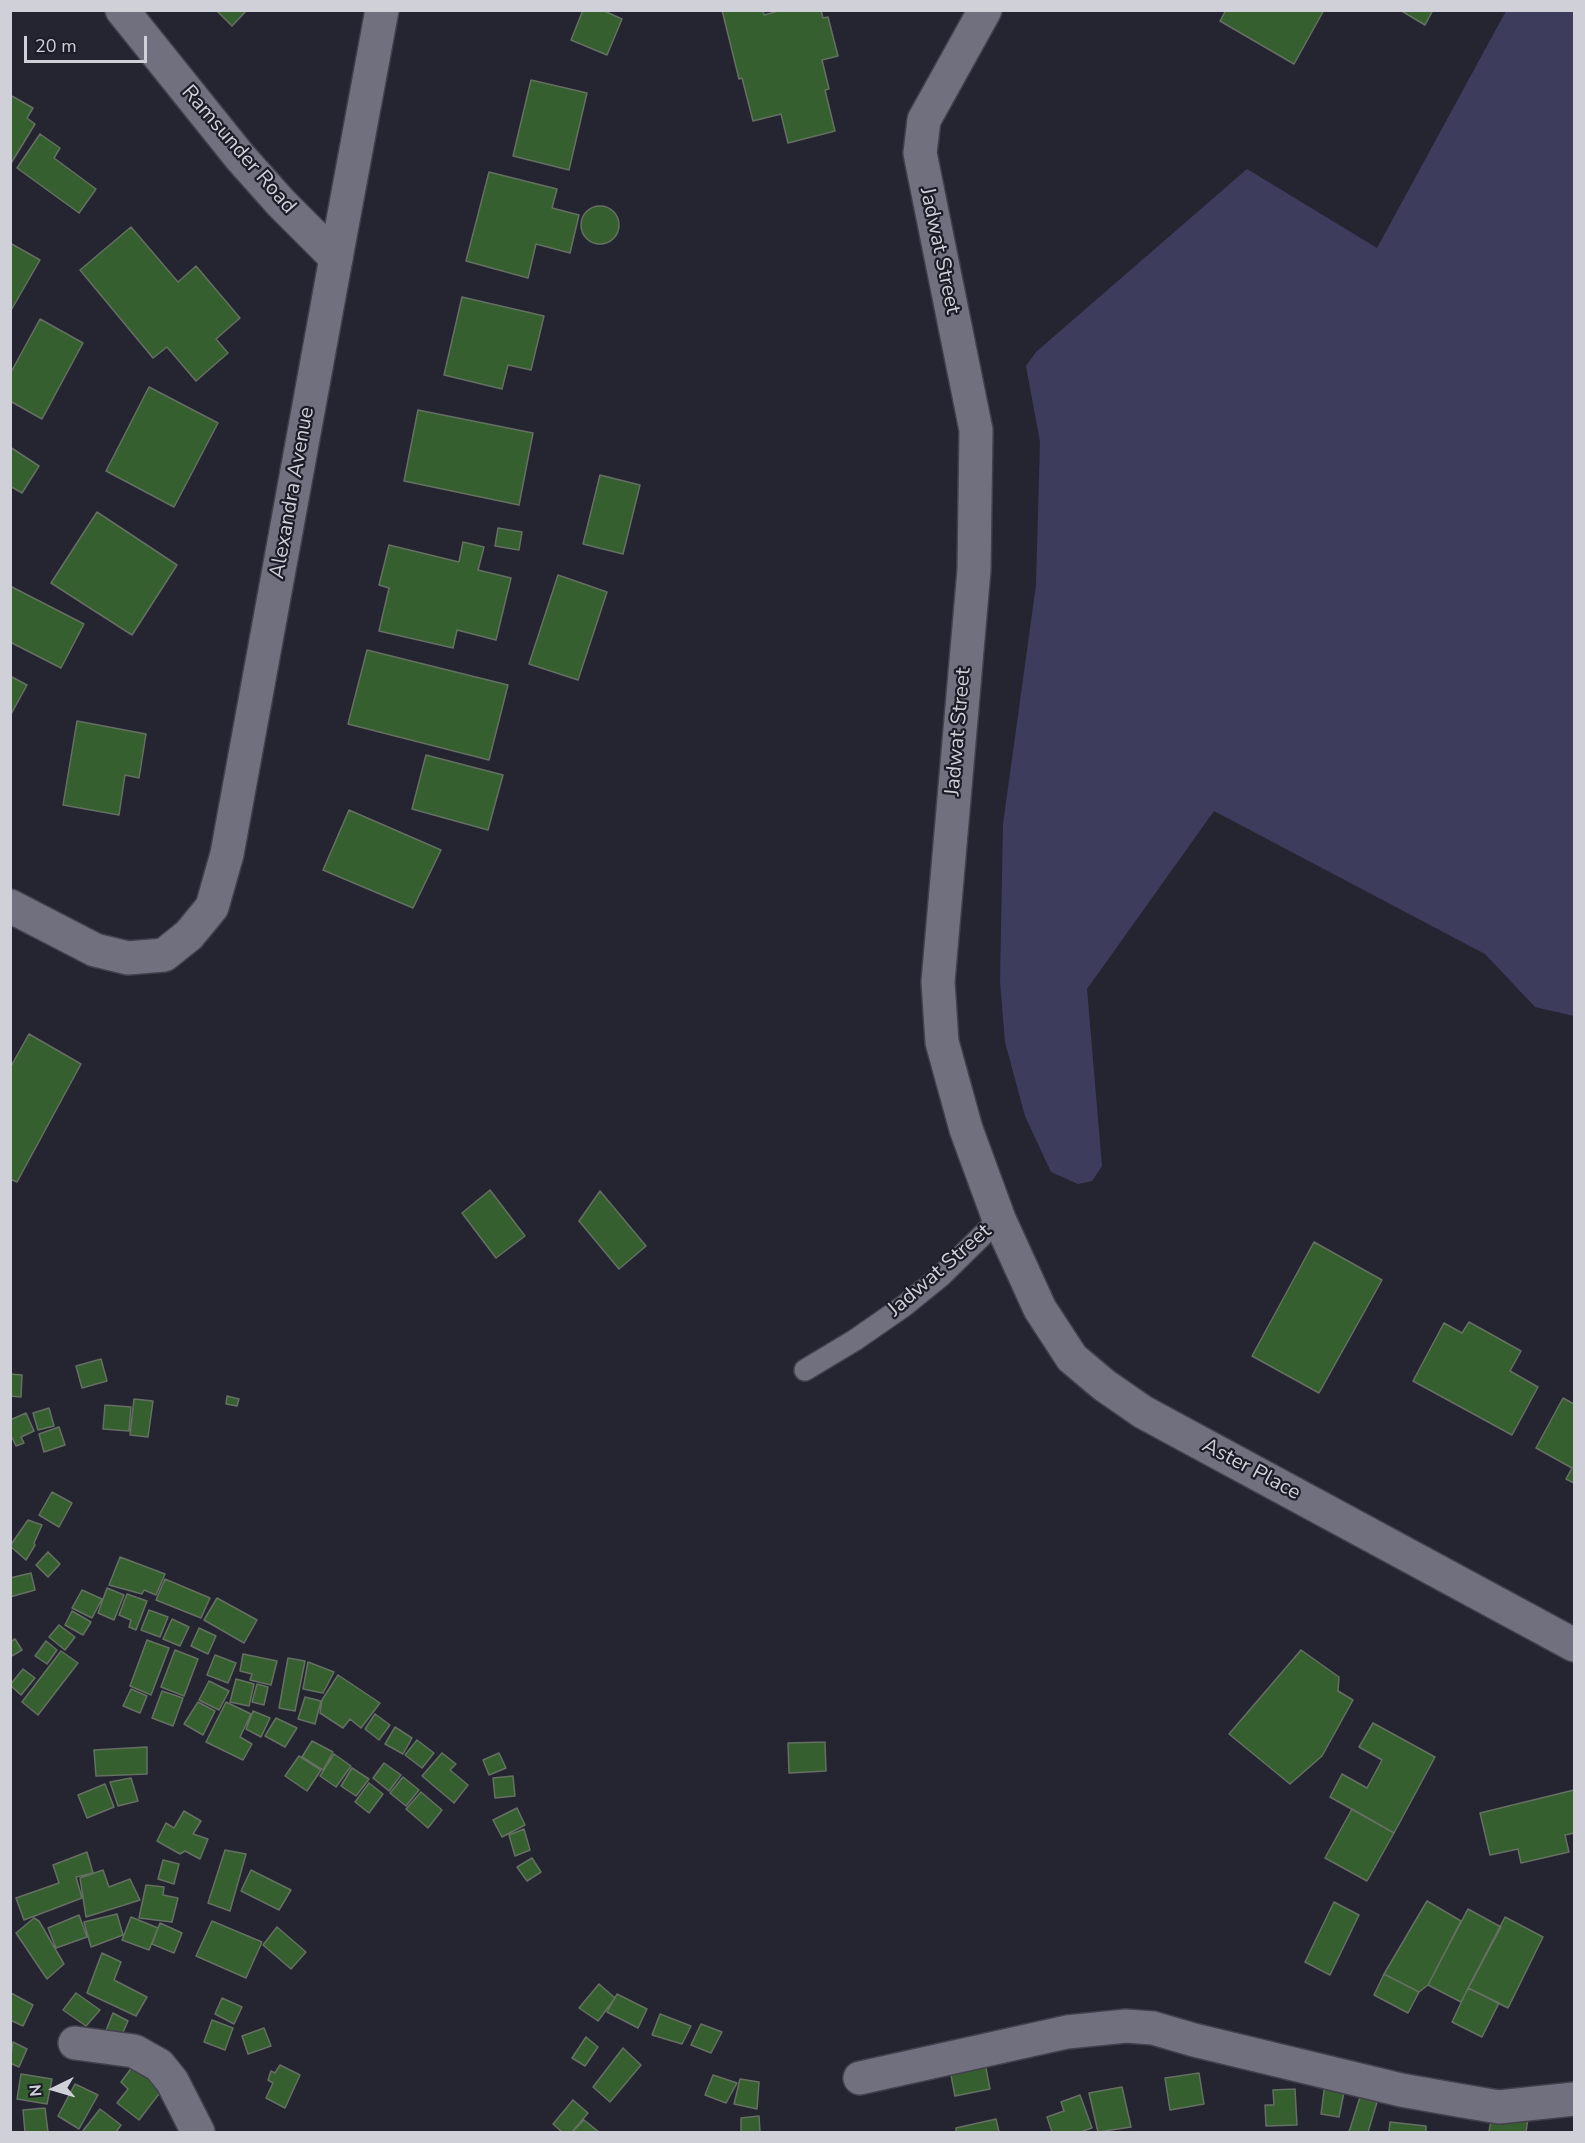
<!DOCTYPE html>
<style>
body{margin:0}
#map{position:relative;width:1585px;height:2143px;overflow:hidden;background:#252532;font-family:"Nunito Sans",sans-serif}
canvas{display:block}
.frame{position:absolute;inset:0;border:12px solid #d0d0d9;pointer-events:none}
.north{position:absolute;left:24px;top:2059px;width:60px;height:60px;-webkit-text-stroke:4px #1c1c28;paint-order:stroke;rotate:265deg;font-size:16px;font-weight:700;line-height:24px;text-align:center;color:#d0d0d9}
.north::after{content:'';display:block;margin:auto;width:21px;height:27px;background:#d0d0d9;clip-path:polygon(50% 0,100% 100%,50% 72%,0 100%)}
.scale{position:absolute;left:24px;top:36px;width:123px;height:27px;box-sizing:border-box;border:3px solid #d0d0d9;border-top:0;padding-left:8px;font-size:18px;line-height:21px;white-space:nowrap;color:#d0d0d9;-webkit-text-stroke:4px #1c1c28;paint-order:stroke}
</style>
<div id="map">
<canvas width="1585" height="2143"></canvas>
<div class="frame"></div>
<div class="north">N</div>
<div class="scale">20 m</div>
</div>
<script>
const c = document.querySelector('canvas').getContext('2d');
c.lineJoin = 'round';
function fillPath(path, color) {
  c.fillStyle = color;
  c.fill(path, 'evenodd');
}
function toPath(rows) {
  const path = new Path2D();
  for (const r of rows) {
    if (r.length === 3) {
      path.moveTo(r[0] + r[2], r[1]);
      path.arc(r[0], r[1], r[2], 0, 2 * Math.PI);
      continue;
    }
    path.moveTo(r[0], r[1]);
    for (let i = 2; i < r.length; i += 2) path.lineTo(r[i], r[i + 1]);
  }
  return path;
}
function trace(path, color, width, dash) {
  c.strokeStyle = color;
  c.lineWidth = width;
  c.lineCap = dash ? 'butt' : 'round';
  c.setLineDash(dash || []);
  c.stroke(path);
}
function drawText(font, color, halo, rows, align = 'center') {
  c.font = font + ' "Nunito Sans",sans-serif';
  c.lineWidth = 4.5;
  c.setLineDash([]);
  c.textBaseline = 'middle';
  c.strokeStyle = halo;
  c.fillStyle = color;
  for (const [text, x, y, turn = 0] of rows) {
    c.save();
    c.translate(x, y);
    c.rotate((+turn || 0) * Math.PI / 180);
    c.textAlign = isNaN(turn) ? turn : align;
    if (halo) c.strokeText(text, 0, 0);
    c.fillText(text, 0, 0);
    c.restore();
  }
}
fillPath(toPath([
 [1506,11,1574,11,1574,1016,1535,1007,1485,954,1214,811,1087,989,1102,1166,1092,1181,1078,1184,1051,1172,1025,1116,1005,1042,1000,981,1003,824,1036,585,1040,442,1026,366,1036,352,1247,169,1377,248]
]), '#3d3c5d');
const building = toPath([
 [216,10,247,10,232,26,216,10],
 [583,10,602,10,622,19,607,55,571,40,583,10],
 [722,10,763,10,764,15,782,10,821,10,823,18,828,17,838,56,822,60,829,89,825,90,835,131,788,143,781,114,753,121,742,78,739,79,722,10],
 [1226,10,1324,10,1294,64,1220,21,1226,10],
 [1400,10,1433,10,1425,25,1400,10],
 [531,80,587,93,569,170,513,156,531,80],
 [10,95,33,108,27,118,35,124,10,165,10,95],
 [40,134,60,148,54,158,96,189,79,213,17,168,40,134],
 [489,172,557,189,552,208,579,215,570,253,536,244,528,278,466,261,489,172],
 [600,225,19],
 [131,227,178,282,196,266,240,318,216,339,228,353,196,381,167,347,153,358,80,270,131,227],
 [10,243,40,260,10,312,10,243],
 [462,297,544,316,531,370,508,365,502,389,444,375,462,297],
 [40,319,83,343,42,419,10,401,10,374,40,319],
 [149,387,218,423,174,507,106,471,149,387],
 [418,410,533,433,519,505,404,481,418,410],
 [10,447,39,466,22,493,10,486,10,447],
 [600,475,640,485,623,554,583,544,600,475],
 [97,512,177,565,132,635,51,583,97,512],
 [498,528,522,532,519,550,495,546,498,528],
 [463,542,484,547,478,570,511,578,496,640,457,630,453,648,379,631,389,588,379,585,389,545,459,562,463,542],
 [558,575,607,592,578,680,529,664,558,575],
 [10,586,84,624,61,668,10,642,10,586],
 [367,650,508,685,489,760,348,724,367,650],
 [10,676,27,685,10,716,10,676],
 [77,721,146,734,139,778,125,775,119,815,63,805,77,721],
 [426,755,503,775,488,830,412,809,426,755],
 [349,810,441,850,413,908,323,870,349,810],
 [29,1034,81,1064,17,1182,10,1179,10,1068,29,1034],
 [490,1190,525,1236,496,1258,462,1213,490,1190],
 [600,1191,646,1246,619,1269,579,1221,600,1191],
 [1314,1242,1382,1280,1319,1393,1252,1356,1314,1242],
 [1469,1322,1521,1351,1510,1371,1538,1387,1512,1435,1413,1381,1444,1323,1462,1333,1469,1322],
 [101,1359,107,1381,82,1388,76,1366,101,1359],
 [10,1374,22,1375,21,1397,10,1396,10,1374],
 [227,1396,239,1399,237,1406,226,1404,227,1396],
 [1563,1398,1574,1404,1574,1483,1566,1479,1572,1468,1536,1448,1563,1398],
 [134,1399,153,1401,148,1437,130,1435,134,1399],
 [105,1405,131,1407,129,1431,103,1429,105,1405],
 [49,1408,54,1426,38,1430,33,1413,49,1408],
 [26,1413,34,1431,21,1437,24,1443,16,1446,10,1433,10,1420,26,1413],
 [59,1427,65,1445,44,1452,39,1434,59,1427],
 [52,1492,72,1503,59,1527,39,1515,52,1492],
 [28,1520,42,1525,34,1543,35,1545,26,1560,10,1546,28,1520],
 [48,1552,60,1564,48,1577,36,1565,48,1552],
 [120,1557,165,1574,156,1595,144,1590,142,1594,109,1585,120,1557],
 [31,1573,35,1590,10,1597,10,1578,31,1573],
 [165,1579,210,1598,201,1618,156,1600,165,1579],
 [107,1588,124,1595,114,1620,98,1613,107,1588],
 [82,1590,102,1599,92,1618,72,1608,82,1590],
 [127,1594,147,1601,136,1630,129,1627,131,1620,119,1615,127,1594],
 [217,1598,257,1620,244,1643,204,1620,217,1598],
 [149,1610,168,1617,160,1637,141,1630,149,1610],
 [72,1611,91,1622,83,1635,65,1625,72,1611],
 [172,1619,189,1627,180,1646,163,1639,172,1619],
 [59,1625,75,1637,65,1650,49,1637,59,1625],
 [199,1628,216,1636,208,1654,191,1646,199,1628],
 [15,1639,22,1650,10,1657,10,1642,15,1639],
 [147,1640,169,1648,151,1695,130,1686,147,1640],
 [46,1641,57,1650,47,1664,35,1656,46,1641],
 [175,1650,198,1659,184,1696,161,1687,175,1650],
 [1301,1650,1339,1677,1338,1691,1353,1700,1322,1756,1290,1784,1229,1734,1301,1650],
 [61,1651,78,1663,38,1715,22,1702,61,1651],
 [243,1654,277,1661,271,1685,250,1680,252,1674,240,1671,243,1654],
 [215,1655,236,1663,228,1683,207,1675,215,1655],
 [288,1658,305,1661,295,1711,279,1708,288,1658],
 [308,1662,334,1672,323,1693,303,1689,308,1662],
 [23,1669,35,1678,21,1695,10,1685,23,1669],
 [338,1675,380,1703,361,1728,350,1719,343,1728,320,1713,322,1700,338,1675],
 [236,1679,254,1684,249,1706,230,1702,236,1679],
 [209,1681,229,1691,219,1710,199,1700,209,1681],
 [257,1684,268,1687,264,1705,252,1702,257,1684],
 [131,1689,147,1696,140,1713,123,1706,131,1689],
 [162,1691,183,1698,173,1726,152,1718,162,1691],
 [305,1697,321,1701,315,1724,298,1719,305,1697],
 [198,1702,215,1711,203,1735,184,1724,198,1702],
 [226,1702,251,1714,240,1737,252,1744,243,1760,206,1742,226,1702],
 [253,1711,270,1718,261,1737,246,1729,253,1711],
 [375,1714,390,1725,379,1740,365,1729,375,1714],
 [276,1718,297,1728,285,1747,265,1736,276,1718],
 [1373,1723,1435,1757,1394,1833,1330,1797,1342,1774,1367,1788,1382,1760,1359,1747,1373,1723],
 [395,1727,412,1738,403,1754,385,1744,395,1727],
 [417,1740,434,1753,422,1768,405,1755,417,1740],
 [312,1741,333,1752,323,1770,302,1757,312,1741],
 [825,1742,826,1771,789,1773,788,1743,825,1742],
 [147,1747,147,1774,96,1776,94,1750,147,1747],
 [442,1753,456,1764,450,1770,468,1785,454,1803,422,1776,442,1753],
 [499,1753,506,1768,489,1775,483,1760,499,1753],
 [334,1754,351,1766,336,1787,320,1776,334,1754],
 [299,1756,321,1770,307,1791,285,1776,299,1756],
 [384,1763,401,1775,389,1791,373,1778,384,1763],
 [352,1768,369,1779,356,1796,341,1786,352,1768],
 [513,1776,515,1796,495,1798,493,1778,513,1776],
 [403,1777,419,1790,406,1806,390,1793,403,1777],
 [131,1778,138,1801,118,1806,110,1782,131,1778],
 [369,1783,383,1794,369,1813,355,1802,369,1783],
 [105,1784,114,1807,87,1818,78,1795,105,1784],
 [1574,1790,1574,1833,1565,1835,1569,1852,1521,1863,1518,1849,1490,1855,1480,1813,1574,1790],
 [421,1792,442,1810,428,1828,406,1809,421,1792],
 [517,1808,525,1825,502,1837,493,1820,517,1808],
 [1352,1809,1394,1833,1367,1881,1325,1858,1352,1809],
 [184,1811,201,1821,193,1834,208,1839,200,1859,185,1851,180,1854,157,1841,166,1823,174,1828,184,1811],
 [524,1829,530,1850,515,1856,509,1835,524,1829],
 [225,1850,246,1854,230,1911,208,1903,225,1850],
 [87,1852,93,1873,76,1877,82,1898,24,1920,16,1898,59,1883,53,1865,87,1852],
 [532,1858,541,1872,527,1881,517,1867,532,1858],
 [163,1860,179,1864,174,1884,158,1879,163,1860],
 [103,1870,109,1887,130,1879,140,1900,86,1917,80,1878,103,1870],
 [251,1870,291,1890,279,1910,241,1891,251,1870],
 [146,1885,164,1887,163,1895,178,1898,172,1922,139,1918,146,1885],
 [1427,1901,1461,1921,1428,1985,1419,1992,1384,1974,1427,1901],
 [1334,1902,1359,1915,1330,1975,1305,1962,1334,1902],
 [1468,1909,1501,1927,1461,2002,1428,1985,1468,1909],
 [117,1914,123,1935,91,1947,84,1922,117,1914],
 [79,1915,87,1937,56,1948,48,1928,79,1915],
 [131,1917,158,1928,149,1950,122,1940,131,1917],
 [1505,1917,1543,1937,1508,2008,1468,1988,1505,1917],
 [34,1918,39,1921,64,1964,47,1979,16,1933,34,1918],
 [212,1921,262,1942,246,1978,196,1956,212,1921],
 [160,1923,182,1933,174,1953,152,1944,160,1923],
 [277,1927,306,1952,291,1969,263,1945,277,1927],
 [102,1953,121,1962,114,1980,147,1997,136,2016,87,1993,102,1953],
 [1384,1974,1419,1992,1408,2013,1374,1995,1384,1974],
 [599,1984,615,1998,598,2021,579,2008,599,1984],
 [1468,1988,1499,2003,1482,2037,1452,2022,1468,1988],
 [11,1993,33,2005,23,2026,10,2020,11,1993],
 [76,1993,100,2010,86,2026,63,2010,76,1993],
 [617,1994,647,2009,638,2028,607,2012,617,1994],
 [222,1998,242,2007,234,2024,215,2014,222,1998],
 [113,2013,128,2021,120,2039,105,2033,113,2013],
 [660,2014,691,2026,682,2044,652,2035,660,2014],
 [212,2020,233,2028,225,2050,204,2042,212,2020],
 [701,2024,722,2032,711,2053,691,2045,701,2024],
 [264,2028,271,2046,248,2054,242,2036,264,2028],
 [586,2037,598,2047,585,2066,572,2058,586,2037],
 [13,2042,27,2049,19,2067,10,2063,13,2042],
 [623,2048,641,2065,610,2102,593,2087,623,2048],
 [984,2058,990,2089,955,2096,949,2065,984,2058],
 [136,2062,165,2086,139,2120,117,2103,128,2089,121,2082,136,2062],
 [280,2065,300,2075,285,2108,266,2098,273,2083,268,2080,271,2071,275,2073,280,2065],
 [1199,2073,1204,2104,1170,2110,1165,2078,1199,2073],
 [21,2074,52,2079,47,2104,17,2099,21,2074],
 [713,2075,737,2083,726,2103,705,2095,713,2075],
 [740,2079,759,2082,757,2109,734,2104,740,2079],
 [1325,2083,1345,2087,1339,2117,1321,2114,1325,2083],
 [75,2084,98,2095,79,2129,58,2116,75,2084],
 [1122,2087,1131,2127,1098,2132,1089,2093,1122,2087],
 [1295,2089,1297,2125,1266,2126,1265,2105,1274,2105,1273,2090,1295,2089],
 [1361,2094,1378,2099,1368,2132,1349,2132,1361,2094],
 [1080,2095,1092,2128,1080,2132,1052,2132,1047,2117,1064,2111,1061,2102,1080,2095],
 [573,2100,588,2113,572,2132,562,2132,553,2124,573,2100],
 [45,2108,48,2132,25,2132,23,2110,45,2108],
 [100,2109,121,2125,116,2132,82,2132,100,2109],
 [1492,2114,1528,2119,1526,2132,1489,2132,1492,2114],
 [759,2116,760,2132,741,2132,741,2118,759,2116],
 [996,2119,999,2132,956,2132,956,2128,996,2119],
 [584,2120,599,2132,572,2132,584,2120],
 [1390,2122,1426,2126,1426,2132,1389,2132,1390,2122]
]);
fillPath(building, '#355f2e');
trace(building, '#657063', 1.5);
const service = toPath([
 [805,1370,855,1340,904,1306,941,1276,999,1219]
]);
const minor = toPath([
 [10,906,95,950,128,958,164,955,189,935,212,907,227,854,336,258],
 [75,2043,134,2051,159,2065,172,2081,198,2132],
 [860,2078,1067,2032,1126,2026,1153,2028,1194,2040,1401,2090,1463,2101,1499,2107,1574,2099]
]);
const tertiary = toPath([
 [122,10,240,157,281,203,336,258],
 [985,10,924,120,920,153,976,430,974,570,938,982,942,1042,966,1129,999,1219,1040,1309,1072,1358,1104,1385,1143,1412,1574,1645],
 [336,258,382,10]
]);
trace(service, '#41404c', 24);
trace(minor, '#41404c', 36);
trace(tertiary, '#41404c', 36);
trace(service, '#70707f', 21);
trace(minor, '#70707f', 33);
trace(tertiary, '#70707f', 33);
drawText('21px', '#d0d0d9', '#1c1c28', [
 ["Ramsunder Road",238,150,49],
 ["Jadwat Street",939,251,78],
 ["Alexandra Avenue",293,493,-80],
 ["Jadwat Street",959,732,-85],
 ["Jadwat Street",940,1271,-41],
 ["Aster Place",1251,1470,28]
]);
</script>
